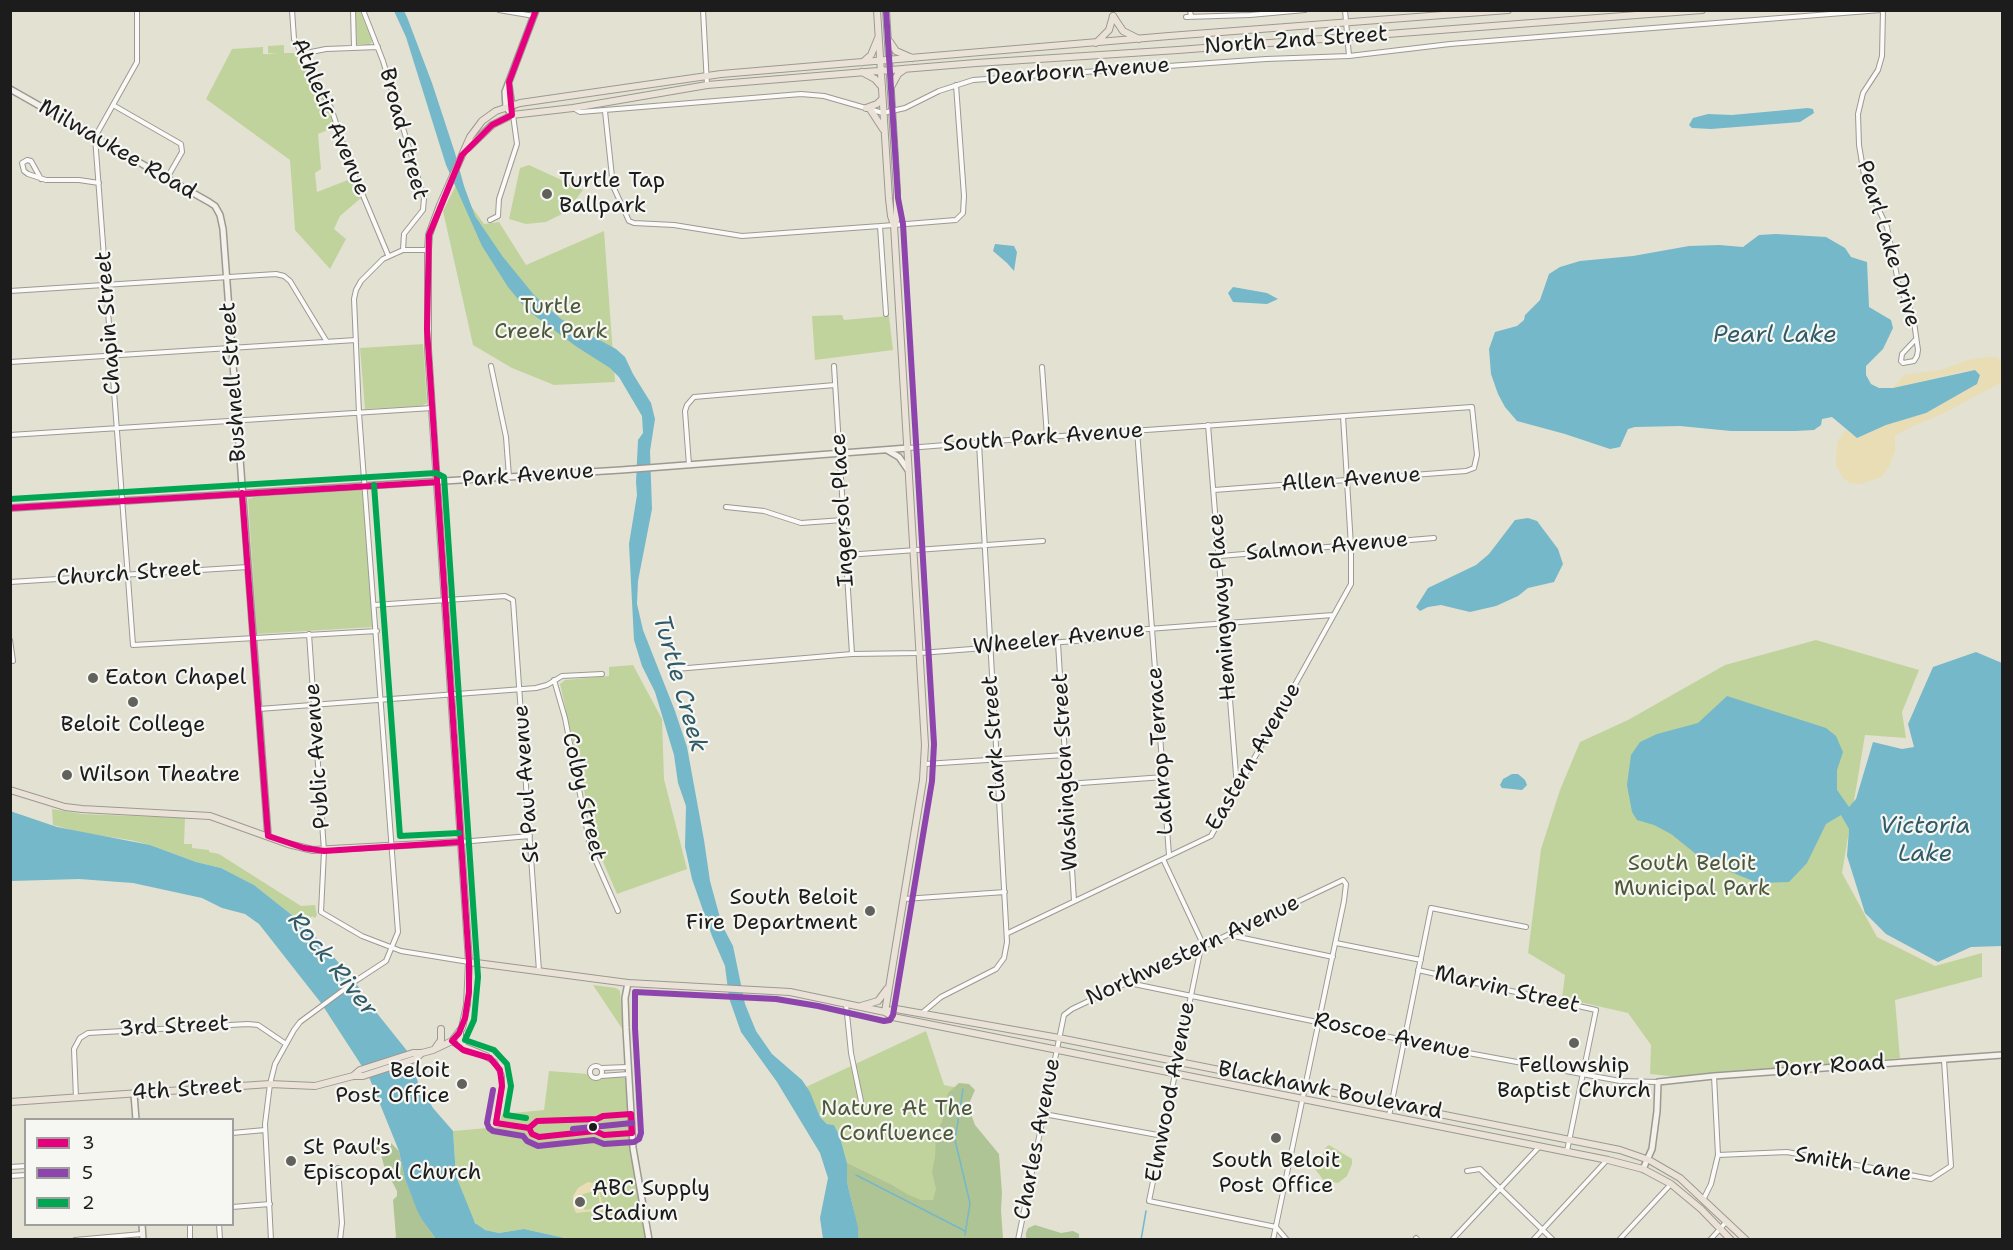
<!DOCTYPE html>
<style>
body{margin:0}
#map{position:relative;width:2013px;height:1250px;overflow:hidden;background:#e3e1d2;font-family:"Shantell Sans",sans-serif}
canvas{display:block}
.frame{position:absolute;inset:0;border:12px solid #1c1c1c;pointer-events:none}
.legend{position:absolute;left:24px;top:1118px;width:210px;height:108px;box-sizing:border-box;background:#f6f6f2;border:2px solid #9f9f9c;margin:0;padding:8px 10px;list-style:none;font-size:18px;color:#1c1c1c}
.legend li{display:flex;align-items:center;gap:12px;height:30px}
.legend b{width:30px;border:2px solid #9f9f9c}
</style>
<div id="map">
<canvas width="2013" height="1250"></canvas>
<div class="frame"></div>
<ul class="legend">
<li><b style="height:8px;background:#e5007d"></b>3</li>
<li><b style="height:8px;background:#8e44ad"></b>5</li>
<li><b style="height:8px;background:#00a651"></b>2</li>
</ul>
</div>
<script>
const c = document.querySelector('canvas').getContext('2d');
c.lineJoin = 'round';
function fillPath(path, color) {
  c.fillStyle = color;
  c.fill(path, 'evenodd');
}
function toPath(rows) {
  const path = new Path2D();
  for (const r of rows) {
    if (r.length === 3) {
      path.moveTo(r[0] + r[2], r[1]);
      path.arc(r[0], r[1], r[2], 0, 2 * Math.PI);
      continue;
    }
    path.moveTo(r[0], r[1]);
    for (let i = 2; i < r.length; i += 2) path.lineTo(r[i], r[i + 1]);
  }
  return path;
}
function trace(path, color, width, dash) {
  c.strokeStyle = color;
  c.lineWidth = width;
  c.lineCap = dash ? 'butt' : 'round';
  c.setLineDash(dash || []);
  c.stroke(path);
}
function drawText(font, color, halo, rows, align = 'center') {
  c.font = font + ' "Shantell Sans",sans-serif';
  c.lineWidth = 4.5;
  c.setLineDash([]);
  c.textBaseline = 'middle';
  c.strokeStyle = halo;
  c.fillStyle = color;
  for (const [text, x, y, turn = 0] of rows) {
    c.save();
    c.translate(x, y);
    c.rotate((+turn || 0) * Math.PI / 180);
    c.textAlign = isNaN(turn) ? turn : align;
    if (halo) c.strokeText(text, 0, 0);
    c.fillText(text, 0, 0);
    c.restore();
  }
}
fillPath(toPath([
 [355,11,360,11,372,41,370,45,357,44],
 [284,45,284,53,297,53,328,107,335,127,318,134,321,169,315,173,317,192,353,178,361,198,340,216,334,229,346,239,330,269,295,230,290,160,206,99,232,49,263,47,263,54,277,54,268,53,268,46],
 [529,165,583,190,570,207,562,214,546,222,526,224,509,219,520,168],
 [456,185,484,224,499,222,526,265,604,231,615,382,554,385,512,368,473,345,443,211],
 [842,315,844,320,889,316,893,350,815,360,812,316],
 [423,344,427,403,422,406,365,409,360,348],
 [362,490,373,627,257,634,248,499,254,497],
 [1816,640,1919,670,1902,712,1906,738,1865,735,1842,873,1877,937,1935,966,1982,953,1982,977,1895,1000,1900,1058,1678,1077,1650,1074,1651,1045,1628,1013,1562,998,1565,975,1528,953,1541,849,1560,790,1580,742,1628,720,1725,665],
 [633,665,662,719,664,779,687,869,617,894,597,848,560,684,565,680,609,676,609,667],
 [52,809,82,814,185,818,184,844,192,844,192,848,209,850,209,852,219,854,301,906,315,905,317,915,315,918,312,916,307,927,254,885,221,868,196,862,150,845,130,840,83,833,53,825],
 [593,985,616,988,620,991,623,1030],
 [926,1031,944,1085,963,1089,970,1203,858,1239,847,1163,840,1137,834,1125,827,1124,820,1117,806,1087],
 [549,1071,588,1074,595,1081,606,1077,620,1076,625,1078,632,1160,647,1239,569,1239,524,1229,499,1233,485,1230,479,1227,471,1217,456,1176,453,1131,499,1127,502,1114,544,1110],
 [1329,1145,1352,1159,1352,1164,1347,1176,1338,1183,1324,1181,1315,1169,1326,1147]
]), '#c1d39c');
fillPath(toPath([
 [959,1083,969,1084,975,1090,968,1106,975,1125,999,1154,1002,1193,1001,1210,1003,1239,858,1239,858,1227,847,1182,847,1163,892,1185,909,1195,921,1200,933,1200,936,1189,932,1172,935,1157,936,1132,942,1122,948,1093],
 [381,1143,391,1143,399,1151,405,1179,422,1220,436,1239,394,1239,396,1237,393,1200,397,1196,397,1191,384,1166,381,1154,375,1155,373,1152],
 [1035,1225,1061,1233,1073,1231,1079,1234,1079,1239,1026,1239,1026,1233,1028,1228]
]), '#afc494');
fillPath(toPath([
 [1989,357,1996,357,2002,362,2002,382,1944,413,1907,429,1895,436,1895,451,1889,467,1881,477,1861,484,1850,483,1843,478,1836,465,1837,442,1846,429,1850,434,1867,434,1886,425,1926,413,1977,384,1980,375,1975,370,1965,371,1893,388,1904,375,1941,370,1971,359],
 [588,1182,597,1184,604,1210,576,1213,573,1206,573,1196,578,1188],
 [594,1191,598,1193,600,1204,597,1208,585,1210,583,1207,581,1196,583,1194]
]), '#e9ddb5');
fillPath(toPath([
 [394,11,404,11,407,17,432,83,455,153,464,186,475,216,503,257,534,295,561,319,616,349,625,357,633,374,651,403,655,419,650,451,652,509,638,581,637,604,643,630,675,711,687,747,704,840,710,881,722,925,733,946,745,1004,756,1031,772,1054,802,1080,810,1092,820,1117,827,1124,834,1125,840,1137,847,1163,847,1182,858,1227,858,1239,823,1239,820,1218,828,1178,820,1153,777,1082,741,1032,729,998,725,966,712,936,692,879,685,847,686,806,678,783,674,755,655,692,642,666,634,640,629,544,637,495,636,482,638,440,643,433,642,416,619,377,610,368,577,347,527,310,508,287,482,246,446,165,406,37],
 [1808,108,1813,109,1814,113,1800,122,1711,129,1692,128,1689,125,1693,118,1708,114,1732,115],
 [1776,234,1826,237,1845,248,1851,257,1867,262,1869,307,1891,320,1893,328,1883,349,1866,366,1866,375,1871,384,1879,388,1893,388,1975,370,1980,375,1977,384,1926,413,1886,425,1857,438,1832,417,1822,419,1821,425,1814,430,1795,431,1731,431,1680,426,1635,427,1628,429,1620,447,1610,449,1565,434,1517,421,1505,407,1498,394,1491,374,1489,349,1495,332,1517,326,1524,320,1525,315,1540,300,1549,274,1560,267,1580,261,1633,256,1689,246,1719,245,1743,247,1759,235],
 [995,244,1014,246,1017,252,1014,271,1007,263,993,251],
 [1233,287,1267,293,1278,299,1267,304,1233,302,1228,293],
 [1528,518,1537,521,1558,549,1563,564,1554,582,1528,588,1518,596,1496,606,1470,612,1441,605,1428,607,1420,611,1416,607,1428,588,1476,565,1489,554,1515,520],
 [1976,652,2002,663,2002,946,1971,947,1938,962,1886,934,1865,913,1847,856,1849,829,1841,815,1826,824,1807,863,1789,882,1758,883,1706,862,1671,834,1654,825,1637,820,1632,812,1627,785,1631,755,1640,742,1657,734,1698,723,1727,696,1826,728,1836,736,1843,752,1837,770,1837,790,1849,807,1856,799,1873,742,1902,749,1914,747,1908,724,1933,667],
 [1512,774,1518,774,1525,780,1527,785,1522,790,1502,788,1500,785,1503,779],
 [10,811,57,827,150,845,196,862,221,868,254,885,307,927,353,979,372,1007,408,1052,413,1062,418,1083,433,1108,453,1131,456,1176,475,1223,485,1230,499,1233,524,1229,569,1239,436,1239,422,1220,417,1210,405,1179,399,1151,369,1077,321,1003,259,924,245,914,222,908,202,898,133,883,79,879,11,881]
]), '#75b8c9');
trace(toPath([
 [963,1089,955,1140,970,1203,965,1235],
 [856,1175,965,1231],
 [1141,1240,1146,1211]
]), '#75b8c9', 1.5);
const street = toPath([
 [137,10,137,62,95,137,133,645,377,631],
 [292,10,294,39,331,108,349,162,388,255],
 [353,10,354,48],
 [363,10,383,61,424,198,423,210,404,234,403,250],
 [499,10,534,16],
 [703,10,707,85],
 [1190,10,1191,17],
 [1345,10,1349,56],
 [1883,10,1882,56,1878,70,1863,93,1858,114,1859,145,1865,181,1887,227,1899,286,1913,315,1918,350,1917,356,1914,361,1903,363,1901,361,1902,354,1916,339],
 [1186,17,1250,15,1305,10],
 [301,54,326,49,378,47],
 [113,105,181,144,182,152,167,178],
 [573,108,580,112,801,94,824,96,883,113,905,108,939,91,973,80,1266,59,1349,56,1450,44,1881,10],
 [605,111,613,186,629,221,634,223,674,225,742,236,894,225,956,220,963,213,964,196,956,85],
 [41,179,31,161,27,160,22,163,24,171,28,174,46,180,79,180,99,183],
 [490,220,498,216,499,199,517,144,513,115],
 [880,226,886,314],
 [10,291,276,274,284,276,290,281,327,342],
 [10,362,356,340],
 [491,366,506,437,509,477],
 [834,366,852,654],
 [1042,367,1047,437],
 [1208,425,1237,787],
 [1137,430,1169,855],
 [10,435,432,408],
 [908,448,1047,437,1472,407,1477,455,1474,468,1466,471,1214,490],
 [689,465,685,411,687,405,694,397,835,385],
 [726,507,764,511,801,523,843,520],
 [846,555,1043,541],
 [1220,556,1434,538],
 [10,582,248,567],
 [374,605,505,596,513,600,539,971],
 [309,634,324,851,321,912,362,936,401,951,469,962],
 [10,640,13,661],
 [1058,643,1074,901],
 [676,669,852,654,920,653,1088,640,1122,631,1333,615],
 [554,680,565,718,591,850,618,911],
 [259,709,536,688,547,685,562,676,602,674],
 [925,764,1065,755],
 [1067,784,1164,777],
 [460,842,530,836],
 [1163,859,1202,942,1149,1201,1276,1227,1287,1240],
 [904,899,1005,892],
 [1008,933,1211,836,1351,584,1351,546,1343,416],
 [1229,935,1333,957],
 [1336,943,1421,960],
 [1418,970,1596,1010,1567,1151],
 [1129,983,1452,1050,1620,1081,1658,1082],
 [846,1004,851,1053,861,1101],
 [922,1013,941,997,996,969,1004,958,1007,942,979,443],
 [452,1042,466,1051],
 [484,1056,495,1062,502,1076,502,1086,496,1123],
 [596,1072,6],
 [601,1068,628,1067],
 [601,1076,629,1074],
 [76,1098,74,1049,80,1038,88,1033,248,1024,258,1025,286,1044],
 [1044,1114,1163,1136],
 [1389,1116,1431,908,1526,927],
 [232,1133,265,1130],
 [1718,1155,1787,1152,1931,1179,1951,1166,1944,1060],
 [10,1167,26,1166],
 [338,1168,342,1223,340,1240],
 [1467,1171,1480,1169,1553,1240],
 [10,1176,26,1175],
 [1704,1198,1711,1184,1718,1155,1714,1076],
 [232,1207,270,1204],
 [190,1224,190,1240],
 [219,1224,220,1239],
 [1416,1238,1418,1240],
 [75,1240,142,1234],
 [271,1240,265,1124,270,1084,275,1064,294,1030,300,1022,357,980,386,961,398,932,359,413,354,299,356,290,361,281,383,259,403,250,428,250],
 [1018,1240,1064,1015,1072,1009,1343,880,1346,884,1344,901,1273,1240],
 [1452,1240,1540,1146],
 [1533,1240,1607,1160],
 [1619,1240,1671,1184],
 [1710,1240,1727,1221]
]);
const secondary = toPath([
 [509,86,512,107],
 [10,89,209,202,215,206,220,215,223,229,268,836],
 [512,115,506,107,505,92,536,10],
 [887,450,899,457,908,470],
 [10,508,621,470,908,448],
 [628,983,625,998,626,1028,633,1148,649,1240],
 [134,1094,136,1120],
 [1643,1169,1652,1149,1657,1111,1658,1082,1714,1076,2002,1055],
 [142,1224,143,1240]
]);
const primary = toPath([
 [877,10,889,199,891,216,894,225,925,745,923,780,885,1012],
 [886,10,897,191,897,215,895,225],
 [1113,16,1123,31,1139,39],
 [890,42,896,51,912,58],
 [1096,43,1109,30,1113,16],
 [863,62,871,55,878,38],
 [862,72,875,79,882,87],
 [891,87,898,74,905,69],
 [866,108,877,104,882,99],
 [870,109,883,129],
 [468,148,492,125,512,115,573,108,707,85,976,63,1178,50,1702,10],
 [10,790,65,807,82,809,210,816,288,844,313,850,460,842],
 [469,962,628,983,790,992,885,1012,893,1017,1608,1160,1643,1169,1671,1184,1701,1209,1731,1240],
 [861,1006,878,1001,887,989],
 [885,1012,896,1009,1059,1038,1620,1150,1649,1160,1680,1178,1746,1240],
 [460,1031,460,1039,464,1047,486,1056],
 [436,1047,441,1040,441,1029],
 [353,1076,360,1070,413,1053,422,1053,433,1050,452,1041,462,1028,467,1005,469,962,428,349,428,250,429,235,440,205,470,137,482,121,496,111,520,103,721,74,1169,36,1508,10],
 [10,1102,270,1084,315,1086,353,1076,363,1076,415,1059,422,1053]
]);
trace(street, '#9b9a92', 6);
trace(secondary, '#9b9a92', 8);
trace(primary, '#9b9a92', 8);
trace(street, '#fbfaf8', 4);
trace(secondary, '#f4f1eb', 5);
trace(primary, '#eae2d6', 6);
trace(toPath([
 [242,493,268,836,304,848,324,851,460,842],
 [10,508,437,482],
 [631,1114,632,1133,604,1135,595,1131,539,1137,532,1134,529,1128,537,1121,597,1119,603,1116,631,1114],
 [529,1128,496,1123,502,1086,500,1070,490,1058,463,1050,452,1041,459,1033,465,1018,469,992,469,962,427,329,429,235,462,155,492,125,512,115,509,82,536,10]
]), '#e5007d', 6);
trace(toPath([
 [493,1090,487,1123,489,1128,493,1131,523,1136,527,1141,538,1146,594,1140,604,1144,634,1142,639,1139,641,1133,635,1028,635,992,776,999,818,1006,884,1021,890,1020,893,1015,932,781,934,744,903,224,898,198,886,10],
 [573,1129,632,1123]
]), '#8e44ad', 6);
trace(toPath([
 [374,485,400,836,459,833],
 [10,499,436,473,444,477,478,977,474,1020,465,1040,494,1050,507,1064,511,1086,506,1115,526,1118]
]), '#00a651', 6);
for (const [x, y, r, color] of [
 [547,194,6,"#62615c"],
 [93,678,6,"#62615c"],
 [133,702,6,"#62615c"],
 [67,775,6,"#62615c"],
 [870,911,6,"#62615c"],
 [1574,1043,6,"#62615c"],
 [462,1084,6,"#62615c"],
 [593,1127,5,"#1c1c1c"],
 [1276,1138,6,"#62615c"],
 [291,1161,6,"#62615c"],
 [580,1202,6,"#62615c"]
]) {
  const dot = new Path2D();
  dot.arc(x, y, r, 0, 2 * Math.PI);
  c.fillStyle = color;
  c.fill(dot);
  trace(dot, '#f6f6f2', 2);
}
drawText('22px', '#1c1c1c', '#f6f6f2', [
 ["North 2nd Street",1296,41,-4],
 ["Dearborn Avenue",1078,72,-4],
 ["Athletic Avenue",330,117,67],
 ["Broad Street",403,134,75],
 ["Milwaukee Road",117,150,30],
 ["Pearl Lake Drive",1888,244,73],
 ["Chapin Street",109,323,-94],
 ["Bushnell Street",234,382,-94],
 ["South Park Avenue",1043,438,-4],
 ["Park Avenue",528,476,-4],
 ["Allen Avenue",1351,480,-4],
 ["Ingersol Place",843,510,-93],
 ["Salmon Avenue",1327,547,-5],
 ["Church Street",129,574,-4],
 ["Hemingway Place",1223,607,-94],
 ["Wheeler Avenue",1059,639,-6],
 ["Clark Street",995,739,-94],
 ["Lathrop Terrace",1161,751,-94],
 ["Public Avenue",318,756,-94],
 ["Eastern Avenue",1254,757,-60],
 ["Washington Street",1066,772,-93],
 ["St Paul Avenue",527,784,-94],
 ["Colby Street",583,797,77],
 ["Northwestern Avenue",1193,951,-25],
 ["Marvin Street",1507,990,13],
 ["3rd Street",174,1027,-3],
 ["Roscoe Avenue",1392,1037,12],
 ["Dorr Road",1830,1067,-4],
 ["4th Street",187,1090,-4],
 ["Blackhawk Boulevard",1330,1091,11],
 ["Elmwood Avenue",1171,1092,-79],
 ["Charles Avenue",1038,1139,-79],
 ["Smith Lane",1853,1165,10]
]);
drawText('22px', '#1c1c1c', '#f6f6f2', [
 ["Turtle Tap",559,181],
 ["Ballpark",559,206],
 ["Eaton Chapel",105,678],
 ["Beloit College",133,725,"center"],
 ["Wilson Theatre",79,775],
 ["South Beloit",858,898,"right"],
 ["Fire Department",858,923,"right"],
 ["Fellowship",1574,1066,"center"],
 ["Baptist Church",1574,1091,"center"],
 ["Beloit",450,1071,"right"],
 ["Post Office",450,1096,"right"],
 ["St Paul's",303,1148],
 ["Episcopal Church",303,1173],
 ["South Beloit",1276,1161,"center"],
 ["Post Office",1276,1186,"center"],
 ["ABC Supply",592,1189],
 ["Stadium",592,1214]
], 'left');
drawText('22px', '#4c5839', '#f6f6f2', [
 ["Turtle",551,307],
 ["Creek Park",551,332],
 ["South Beloit",1692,864],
 ["Municipal Park",1692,889],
 ["Nature At The",897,1109],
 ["Confluence",897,1134]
]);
drawText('italic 24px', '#2f5a68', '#f6f6f2', [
 ["Pearl Lake",1775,336],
 ["Turtle Creek",679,684,74],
 ["Victoria",1925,827],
 ["Lake",1925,855],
 ["Rock River",332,965,51]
]);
</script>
